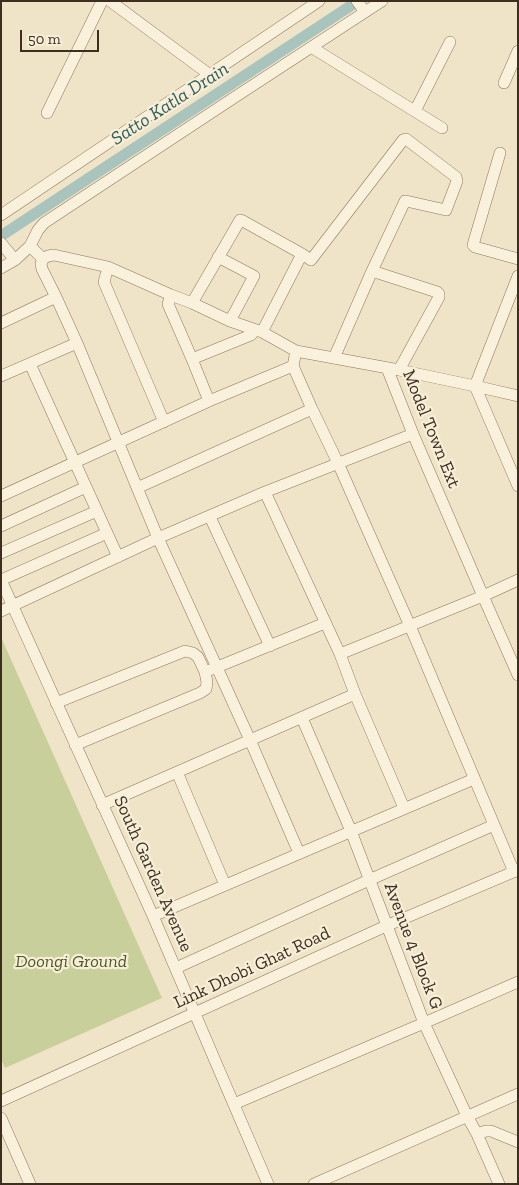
<!DOCTYPE html>
<style>
body{margin:0}
#map{position:relative;width:519px;height:1185px;overflow:hidden;background:#f0e4c8;font-family:"Zilla Slab",serif}
canvas{display:block}
.frame{position:absolute;inset:0;border:2px solid #3d2e20;pointer-events:none}
.scale{position:absolute;left:20px;top:30px;width:79px;height:22px;box-sizing:border-box;border:2px solid #3d2e20;border-top:0;padding-left:6px;font-size:15px;line-height:18px;white-space:nowrap;color:#3d2e20;-webkit-text-stroke:4px #f7eed8;paint-order:stroke}
</style>
<div id="map">
<canvas width="519" height="1185"></canvas>
<div class="frame"></div>
<div class="scale">50 m</div>
</div>
<script>
const c = document.querySelector('canvas').getContext('2d');
c.lineJoin = 'round';
function fillPath(path, color) {
  c.fillStyle = color;
  c.fill(path, 'evenodd');
}
function toPath(rows) {
  const path = new Path2D();
  for (const r of rows) {
    path.moveTo(r[0], r[1]);
    for (let i = 2; i < r.length; i += 2) path.lineTo(r[i], r[i + 1]);
  }
  return path;
}
function trace(path, color, width, dash) {
  c.strokeStyle = color;
  c.lineWidth = width;
  c.lineCap = dash ? 'butt' : 'round';
  c.setLineDash(dash || []);
  c.stroke(path);
}
function drawText(font, color, halo, rows, align = 'center') {
  c.font = font + ' "Zilla Slab",serif';
  c.lineWidth = 4.5;
  c.setLineDash([]);
  c.textBaseline = 'middle';
  c.strokeStyle = halo;
  c.fillStyle = color;
  for (const [text, x, y, turn = 0] of rows) {
    c.save();
    c.translate(x, y);
    c.rotate((+turn || 0) * Math.PI / 180);
    c.textAlign = isNaN(turn) ? turn : align;
    if (halo) c.strokeText(text, 0, 0);
    c.fillText(text, 0, 0);
    c.restore();
  }
}
fillPath(toPath([
 [1,637,162,998,5,1068,1,1059]
]), '#c9cf9b');
trace(toPath([
 [1,236,358,1]
]), '#a9c4bc', 11);
const minor = toPath([
 [110,1,210,75],
 [357,1,365,12],
 [311,47,442,128],
 [504,83,518,51],
 [415,111,450,42],
 [47,113,102,1],
 [500,153,473,245,475,247,518,259],
 [1,215,319,1],
 [1,243,15,260],
 [30,246,43,259,41,264,42,269,56,297,77,343,158,538,250,740,299,853],
 [218,257,254,276,230,321],
 [43,259,48,256,54,255,108,267,171,295,192,303,230,321,262,332,296,351,399,370,475,386,518,396],
 [108,267,104,282,164,422],
 [1,268,15,260,30,246,38,230,44,223,235,97,382,1],
 [372,271,437,292,439,294,439,297,399,370],
 [518,276,475,386,518,486],
 [171,295,168,304,192,359,209,401],
 [192,303,240,220,243,221,302,254],
 [1,323,56,297],
 [262,332,302,254,311,260,403,140,406,139,456,177,457,181,446,210,406,201,405,201,372,271,334,358],
 [296,351,293,366,312,409,338,463,410,626,514,872],
 [192,359,251,335,255,330],
 [30,364,118,557],
 [387,368,413,434,483,596,518,675],
 [1,376,77,343],
 [137,488,312,409],
 [265,492,340,654,355,694,404,808],
 [1,496,209,401,293,366],
 [210,517,270,646],
 [1,526,86,487],
 [1,553,97,511],
 [1,580,153,916,268,1184],
 [1,580,107,533],
 [1,611,158,538,265,492,413,434],
 [340,654,483,596,518,580],
 [56,703,185,651,193,653,198,657,205,672],
 [302,718,351,831,424,1023,467,1116,477,1134,499,1184],
 [75,745,200,693,206,689,207,682,205,672,325,623],
 [177,772,225,885],
 [102,805,355,694],
 [153,916,474,779],
 [176,968,369,880,494,825],
 [1,1101,386,926,518,870],
 [234,1104,424,1023,518,982],
 [1,1118,30,1184],
 [477,1134,486,1131,491,1131,518,1142],
 [314,1184,518,1094]
]);
trace(minor, '#8d765c', 12);
trace(minor, '#faf1dc', 11);
drawText('18px', '#3d2e20', '#f7eed8', [
 ["Model Town Ext",431,429,68],
 ["South Garden Avenue",153,874,66],
 ["Avenue 4 Block G",413,946,69],
 ["Link Dhobi Ghat Road",252,968,-25]
]);
drawText('italic 18px', '#4d5a26', '#f7eed8', [
 ["Doongi Ground",71,962]
]);
drawText('italic 19px', '#2f5d5a', '#f7eed8', [
 ["Satto Katla Drain",170,104,-33]
]);
</script>
